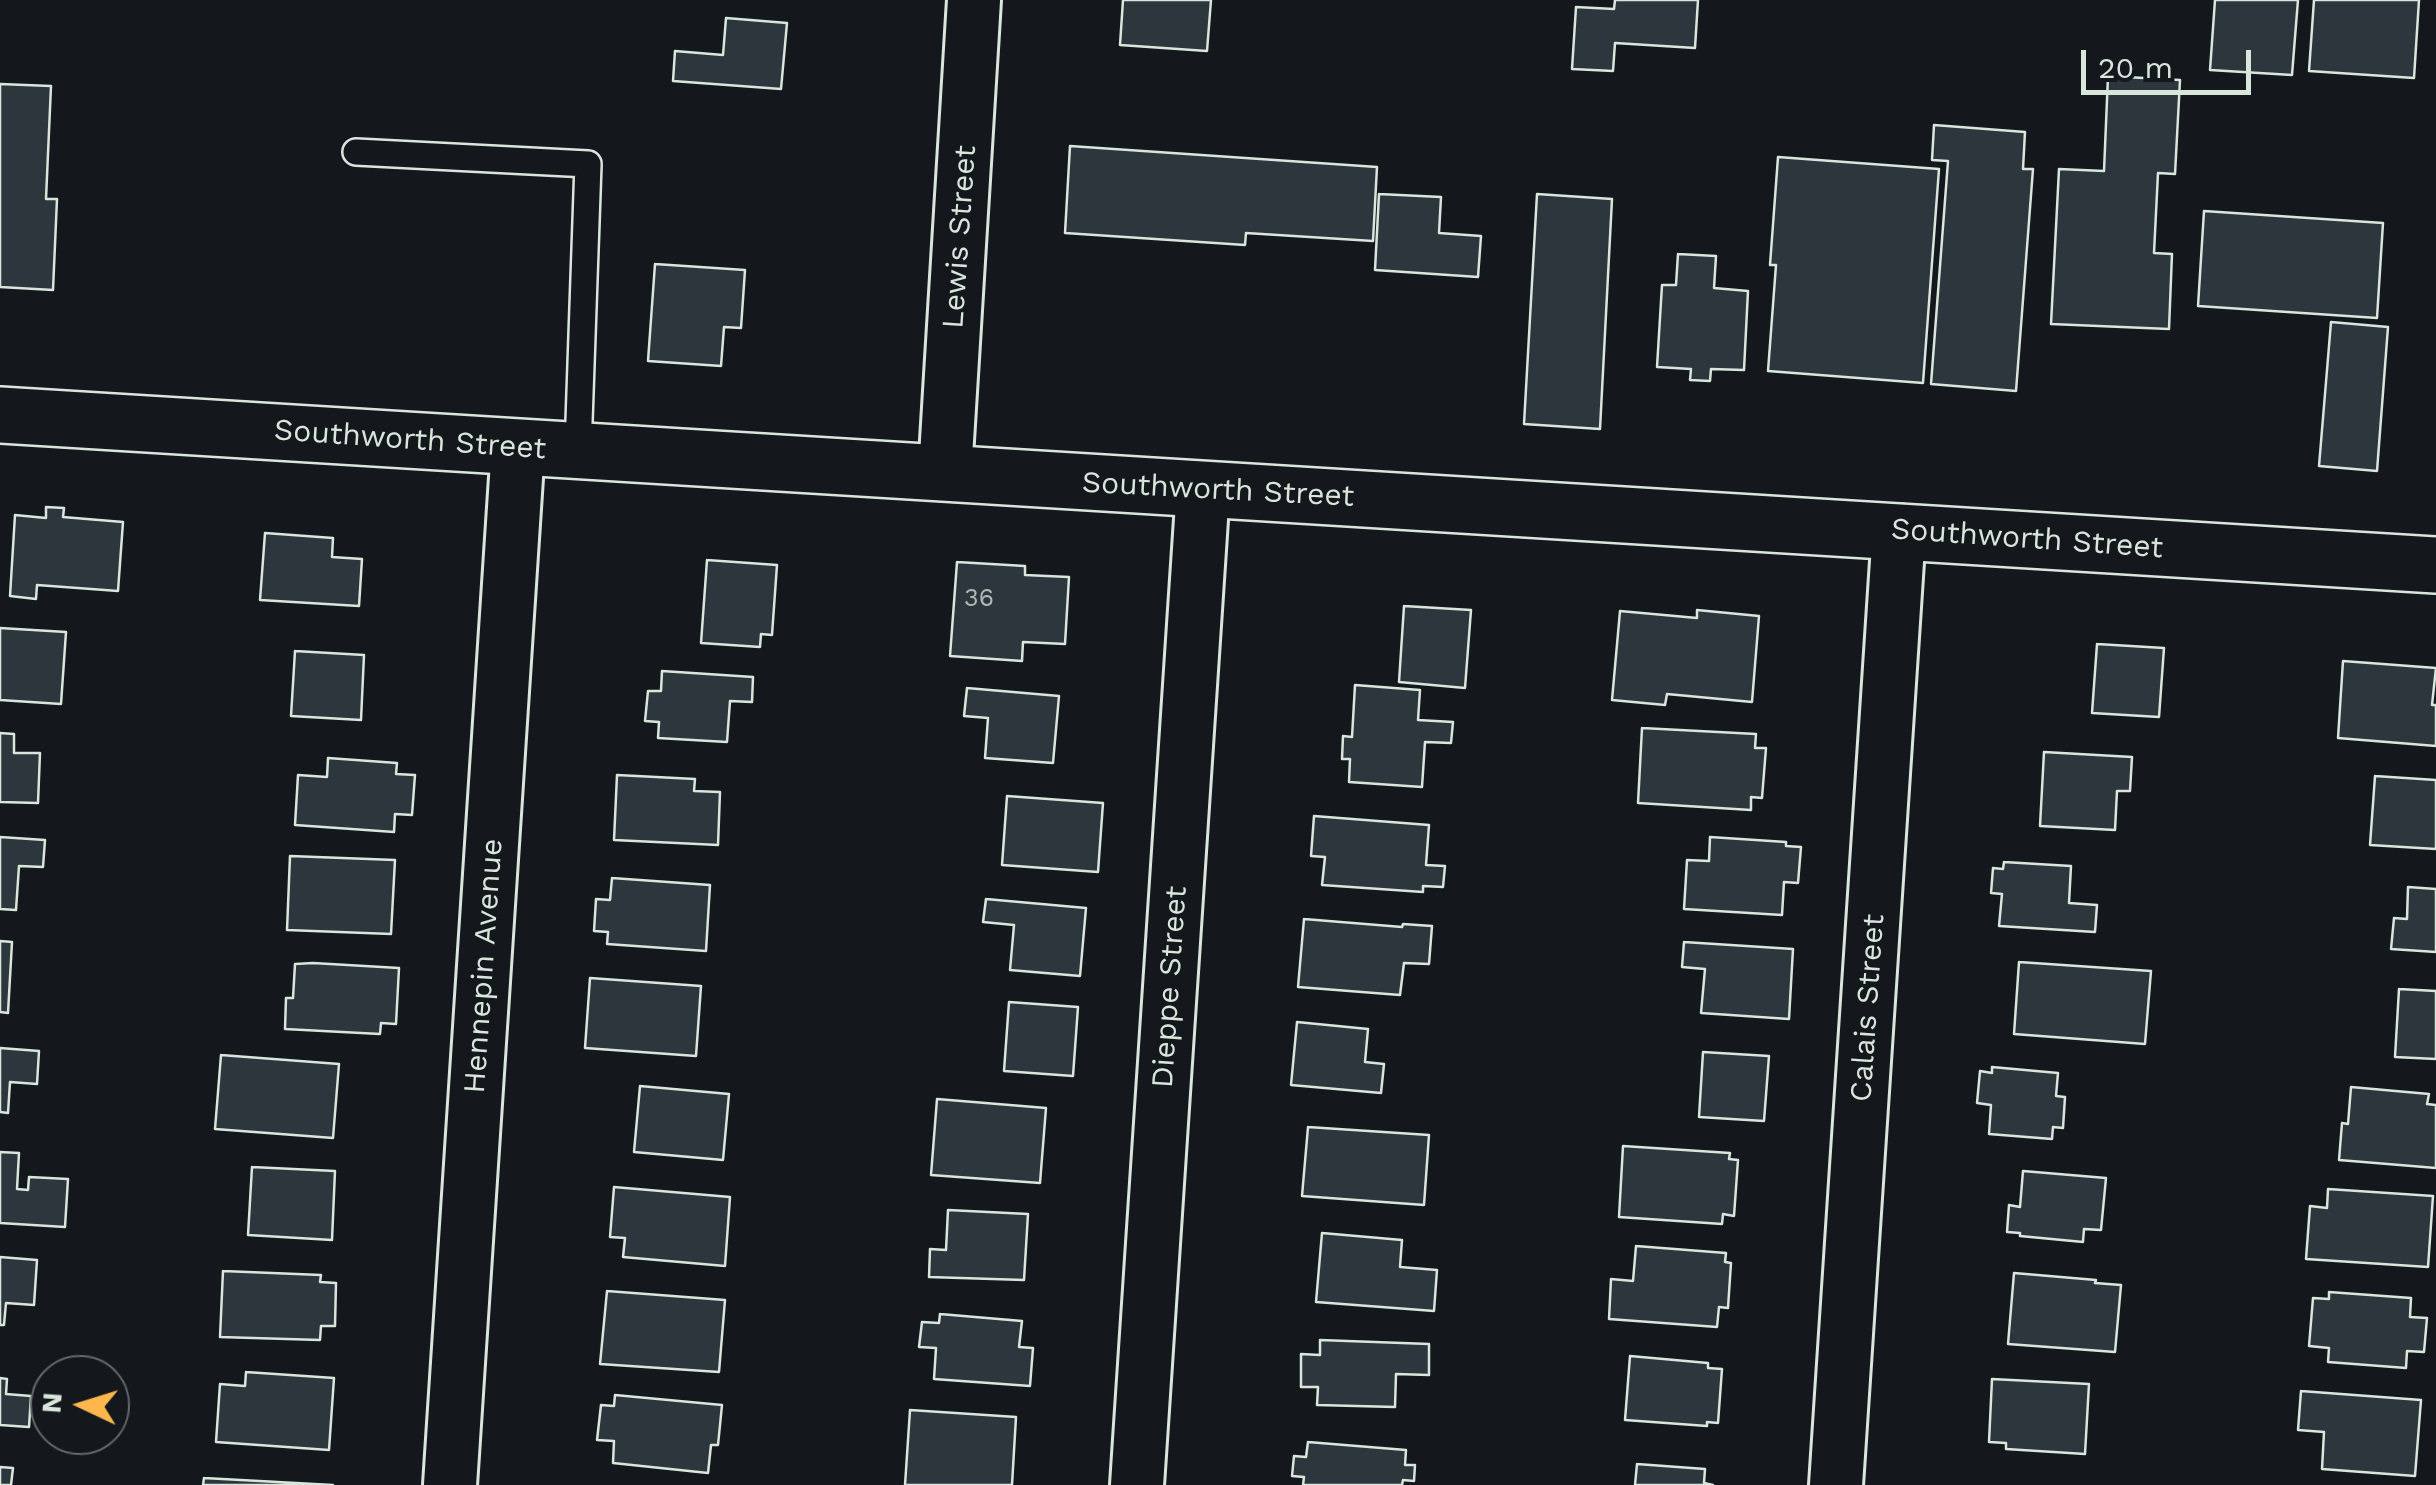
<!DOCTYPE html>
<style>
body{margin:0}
#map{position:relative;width:2436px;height:1485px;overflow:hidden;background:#14181c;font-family:"Work Sans",sans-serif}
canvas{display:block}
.north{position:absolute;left:30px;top:1355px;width:100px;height:100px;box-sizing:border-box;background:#14181c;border:2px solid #626a69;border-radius:50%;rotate:274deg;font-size:28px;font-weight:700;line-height:40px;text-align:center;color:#d8e6dc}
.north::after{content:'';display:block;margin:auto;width:35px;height:45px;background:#ffb74d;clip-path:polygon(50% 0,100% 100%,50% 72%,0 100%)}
.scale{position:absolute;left:2081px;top:50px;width:170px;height:45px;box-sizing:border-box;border:5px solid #d8e6dc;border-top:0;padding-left:12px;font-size:30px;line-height:35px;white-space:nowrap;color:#d8e6dc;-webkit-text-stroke:8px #14181c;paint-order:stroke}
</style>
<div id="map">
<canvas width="2436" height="1485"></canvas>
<div class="north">N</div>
<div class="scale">20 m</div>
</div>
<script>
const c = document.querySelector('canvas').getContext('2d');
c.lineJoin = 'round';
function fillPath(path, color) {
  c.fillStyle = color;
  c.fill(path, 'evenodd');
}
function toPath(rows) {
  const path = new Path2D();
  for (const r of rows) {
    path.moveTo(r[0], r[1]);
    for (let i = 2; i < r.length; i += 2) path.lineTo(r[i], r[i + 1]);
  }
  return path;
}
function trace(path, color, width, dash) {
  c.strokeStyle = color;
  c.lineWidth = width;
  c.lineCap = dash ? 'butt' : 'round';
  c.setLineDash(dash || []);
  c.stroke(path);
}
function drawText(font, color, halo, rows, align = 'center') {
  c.font = font + ' "Work Sans",sans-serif';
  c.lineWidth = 8;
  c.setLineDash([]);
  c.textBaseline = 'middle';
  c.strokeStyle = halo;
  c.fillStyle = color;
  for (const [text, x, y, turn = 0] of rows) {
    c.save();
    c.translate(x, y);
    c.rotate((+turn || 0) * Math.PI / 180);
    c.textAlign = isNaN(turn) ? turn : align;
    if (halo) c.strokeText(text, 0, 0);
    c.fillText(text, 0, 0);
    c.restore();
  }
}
const building = toPath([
 [1123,0,1211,0,1207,51,1120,45,1123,0],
 [1615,0,1698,0,1695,48,1615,43,1613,71,1572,69,1576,7,1614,9,1615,0],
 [2215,0,2298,0,2292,75,2210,70,2215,0],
 [2314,0,2419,0,2414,78,2309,71,2314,0],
 [726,18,787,23,781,89,673,81,675,51,723,55,726,18],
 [2108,76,2180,80,2175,174,2158,173,2154,253,2172,254,2169,329,2051,324,2059,169,2104,171,2108,76],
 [0,84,51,86,46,199,57,199,53,290,0,287,0,84],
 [1934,125,2025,132,2023,169,2033,169,2016,391,1931,384,1948,161,1932,160,1934,125],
 [1070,146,1377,167,1373,241,1246,233,1245,245,1065,233,1070,146],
 [1778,157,1939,169,1923,383,1768,371,1776,265,1770,265,1778,157],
 [1379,194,1441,197,1439,233,1481,236,1478,277,1375,270,1379,194],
 [1537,194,1612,199,1600,429,1524,424,1537,194],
 [2204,211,2383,223,2377,318,2198,306,2204,211],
 [1678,254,1716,256,1714,288,1748,291,1744,370,1711,369,1710,381,1690,380,1691,369,1657,367,1662,285,1676,285,1678,254],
 [655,264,745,270,741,328,724,327,721,366,648,361,655,264],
 [2331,322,2388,327,2377,471,2319,466,2331,322],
 [46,507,64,508,63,517,123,522,118,591,37,585,36,599,10,596,15,515,46,518,46,507],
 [265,533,333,538,332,557,362,559,359,606,260,600,265,533],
 [707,560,777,565,772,635,761,634,760,647,701,643,707,560],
 [957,562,1025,566,1025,575,1069,577,1065,644,1023,642,1022,661,950,656,957,562],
 [1404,606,1471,610,1465,688,1399,682,1404,606],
 [1697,610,1759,616,1752,702,1667,694,1665,705,1612,700,1620,611,1697,618,1697,610],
 [0,628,66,632,61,704,0,700,0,628],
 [2097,644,2164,648,2159,717,2092,713,2097,644],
 [295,651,364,655,361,720,291,716,295,651],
 [2343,661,2436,668,2432,705,2436,705,2436,746,2338,738,2343,661],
 [662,671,753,677,752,702,730,701,727,742,658,738,659,722,645,721,648,691,661,691,662,671],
 [1355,685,1420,690,1418,720,1453,722,1451,743,1425,742,1422,787,1349,782,1350,759,1342,759,1343,736,1352,737,1355,685],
 [967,688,1059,696,1053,763,985,758,988,718,964,716,967,688],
 [1642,728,1756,734,1755,748,1766,748,1762,798,1751,797,1751,810,1638,803,1642,728],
 [0,733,14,734,14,753,40,753,38,803,0,802,0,733],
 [2044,752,2132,757,2130,791,2117,791,2115,830,2040,826,2044,752],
 [328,758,397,763,396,774,415,775,412,815,395,814,394,832,295,825,298,775,327,777,328,758],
 [617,775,695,779,694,791,720,792,718,845,614,840,617,775],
 [2375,776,2436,780,2436,849,2370,845,2375,776],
 [1007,796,1103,803,1098,872,1002,865,1007,796],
 [1314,816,1429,825,1426,865,1445,866,1443,887,1423,886,1423,892,1322,885,1325,857,1311,856,1314,816],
 [0,837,45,840,43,867,19,866,16,910,0,909,0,837],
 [1710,837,1786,842,1786,846,1801,847,1798,883,1784,882,1782,915,1684,909,1687,860,1709,861,1710,837],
 [290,856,395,860,391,934,287,930,290,856],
 [2004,862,2071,866,2069,903,2097,905,2095,932,1999,926,2002,894,1991,893,1993,868,2003,869,2004,862],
 [612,878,710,885,706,951,607,944,608,932,594,931,596,899,610,900,612,878],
 [2408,887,2436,889,2436,952,2391,949,2394,918,2407,919,2408,887],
 [986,899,1086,908,1080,976,1010,970,1014,925,983,922,986,899],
 [1304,919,1402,927,1403,924,1432,926,1429,964,1404,963,1400,995,1298,987,1304,919],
 [0,941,12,942,8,1013,0,1012,0,941],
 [1684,942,1793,949,1789,1019,1701,1013,1705,969,1682,967,1684,942],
 [2019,962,2151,971,2145,1044,2014,1034,2019,962],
 [313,963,399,968,396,1024,381,1023,380,1034,285,1029,286,998,293,998,295,964,313,963],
 [590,978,701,986,696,1056,585,1048,590,978],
 [2399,989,2436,991,2436,1059,2395,1057,2399,989],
 [1009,1002,1078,1007,1073,1076,1004,1071,1009,1002],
 [1297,1022,1368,1029,1365,1062,1384,1064,1381,1093,1291,1085,1297,1022],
 [0,1048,39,1051,37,1084,10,1082,8,1113,0,1112,0,1048],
 [1703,1052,1769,1056,1764,1121,1699,1117,1703,1052],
 [221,1055,339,1064,333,1138,215,1129,221,1055],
 [1992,1067,2058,1073,2056,1096,2065,1097,2063,1128,2053,1127,2052,1139,1989,1134,1991,1105,1977,1103,1980,1071,1992,1073,1992,1067],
 [640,1086,729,1094,723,1160,634,1152,640,1086],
 [2351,1087,2429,1094,2427,1104,2436,1105,2436,1168,2339,1160,2342,1123,2348,1124,2351,1087],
 [937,1099,1046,1108,1040,1183,931,1175,937,1099],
 [1308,1127,1429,1135,1424,1205,1302,1196,1308,1127],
 [1623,1146,1730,1153,1729,1159,1738,1160,1734,1216,1723,1214,1722,1224,1619,1217,1623,1146],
 [0,1152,19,1153,17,1189,28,1190,29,1177,68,1179,65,1227,0,1223,0,1152],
 [252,1167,335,1171,332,1240,248,1235,252,1167],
 [2023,1171,2106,1178,2101,1230,2084,1229,2083,1242,2020,1236,2020,1233,2007,1232,2009,1205,2020,1207,2023,1171],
 [614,1187,730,1197,725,1266,623,1257,625,1238,610,1237,614,1187],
 [2328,1189,2433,1196,2428,1267,2306,1259,2310,1206,2327,1208,2328,1189],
 [948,1210,1028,1214,1024,1280,929,1277,930,1249,946,1250,948,1210],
 [1322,1233,1402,1240,1400,1267,1437,1270,1434,1311,1316,1302,1322,1233],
 [1636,1246,1726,1253,1725,1262,1731,1263,1728,1308,1719,1307,1717,1327,1609,1319,1611,1279,1633,1281,1636,1246],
 [0,1257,37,1260,34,1305,6,1303,4,1325,0,1325,0,1257],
 [223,1271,321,1275,320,1282,336,1283,335,1326,321,1326,320,1340,220,1337,223,1271],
 [2014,1273,2096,1280,2095,1283,2121,1285,2115,1352,2008,1344,2014,1273],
 [607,1291,725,1300,719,1372,600,1364,607,1291],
 [2329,1292,2411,1298,2410,1317,2427,1318,2424,1352,2407,1351,2406,1368,2328,1362,2329,1348,2309,1346,2313,1298,2329,1299,2329,1292],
 [940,1314,1022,1321,1019,1347,1033,1348,1030,1386,934,1379,936,1348,919,1347,922,1322,939,1323,940,1314],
 [1320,1340,1429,1344,1429,1375,1396,1374,1395,1407,1317,1405,1318,1387,1301,1387,1301,1354,1320,1355,1320,1340],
 [1630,1356,1708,1363,1708,1368,1722,1369,1718,1423,1707,1422,1707,1426,1625,1420,1630,1356],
 [246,1372,334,1378,329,1450,216,1442,220,1384,245,1386,246,1372],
 [0,1378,7,1379,6,1394,31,1396,29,1427,0,1425,0,1378],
 [1992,1379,2089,1384,2085,1454,2006,1449,2006,1443,1989,1442,1992,1379],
 [2301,1391,2421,1400,2415,1476,2322,1469,2324,1432,2298,1430,2301,1391],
 [615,1395,722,1405,718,1445,711,1445,708,1473,613,1463,614,1441,597,1440,601,1405,614,1406,615,1395],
 [910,1410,1016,1417,1012,1485,905,1485,910,1410],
 [1308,1442,1406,1450,1405,1465,1415,1465,1414,1481,1403,1480,1402,1485,1303,1485,1304,1477,1292,1476,1294,1456,1306,1457,1308,1442],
 [1637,1464,1705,1469,1704,1483,1713,1485,1635,1485,1637,1464],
 [0,1467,13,1468,11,1485,0,1485,0,1467],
 [204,1478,333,1485,203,1485,204,1478]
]);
fillPath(building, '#2c363c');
trace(building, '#d8e6dc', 2.5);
const service = toPath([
 [356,152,588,164,578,450]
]);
const minor = toPath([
 [945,473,974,0],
 [450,1485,518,447],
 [1137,1485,1203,489],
 [1836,1485,1899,531]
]);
const secondary = toPath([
 [0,415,2436,565]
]);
trace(service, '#d8e6dc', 30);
trace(minor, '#d8e6dc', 58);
trace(secondary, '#d8e6dc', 60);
trace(service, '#14181c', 25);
trace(minor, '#14181c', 52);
trace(secondary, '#14181c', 55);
drawText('25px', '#adbab4', null, [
 ["36",979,599]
]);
drawText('30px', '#d8e6dc', '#14181c', [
 ["Lewis Street",960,237,-86],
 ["Southworth Street",410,440,4],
 ["Southworth Street",1218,490,3],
 ["Southworth Street",2027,539,4],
 ["Hennepin Avenue",484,966,-86],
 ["Dieppe Street",1170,987,-86],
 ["Calais Street",1868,1008,-86]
]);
</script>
